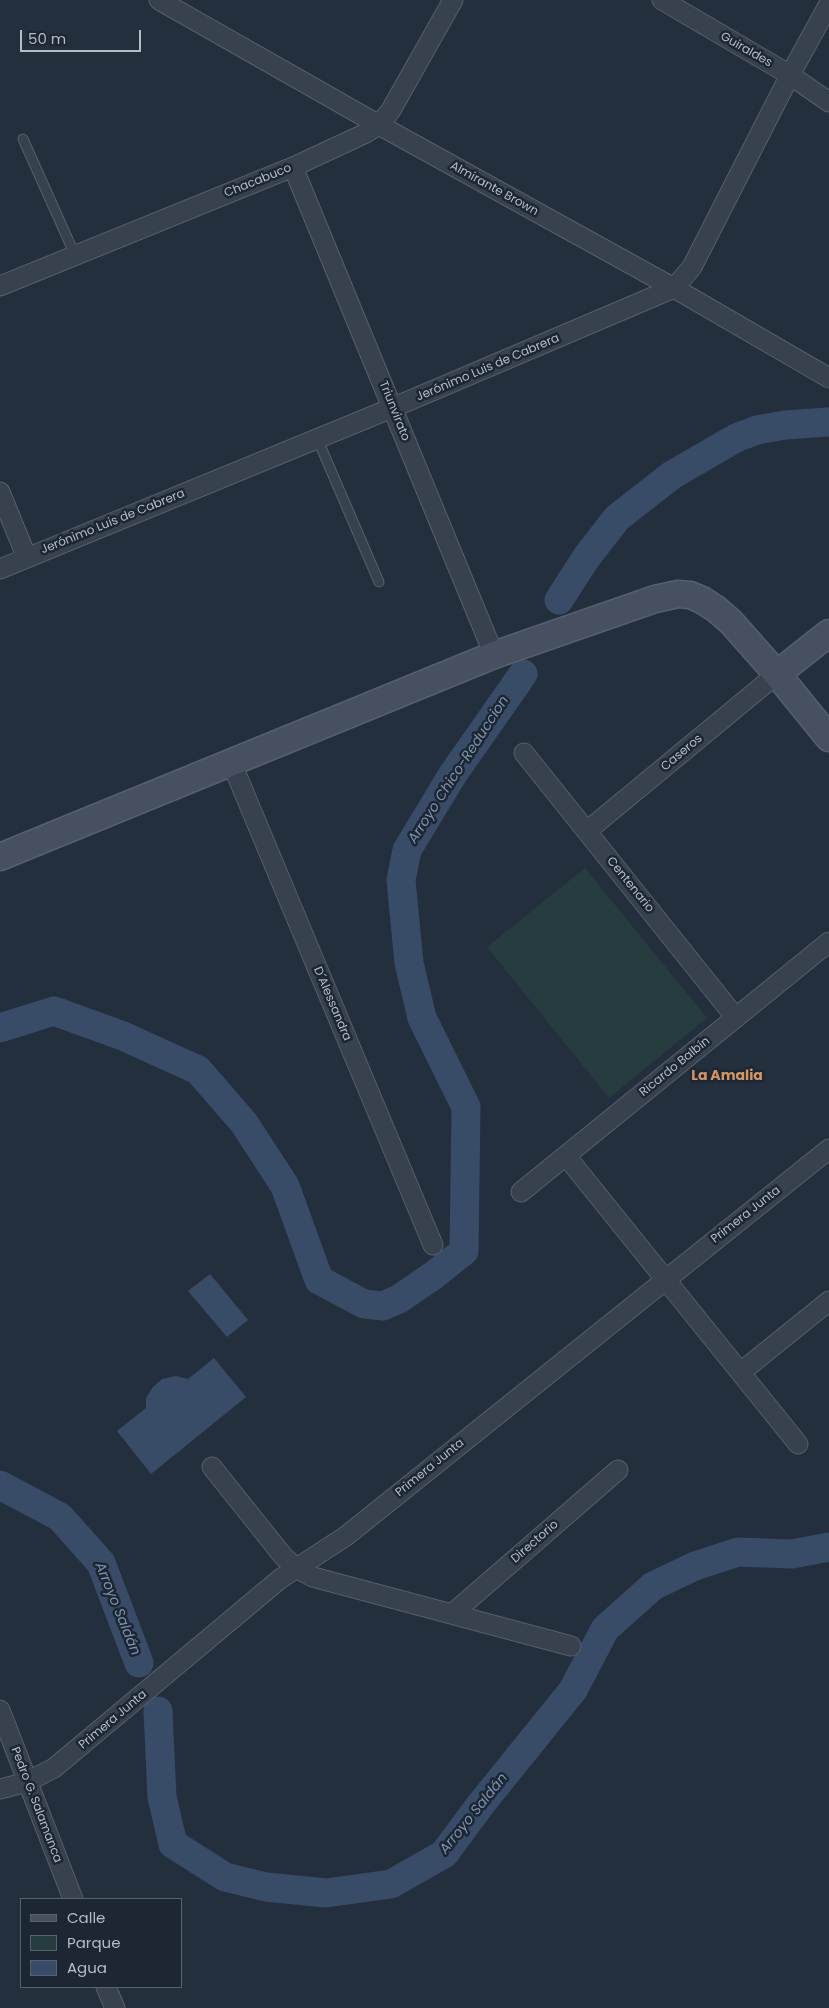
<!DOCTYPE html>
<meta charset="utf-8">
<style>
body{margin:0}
#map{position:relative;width:829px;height:2008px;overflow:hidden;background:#242f3e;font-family:Poppins,sans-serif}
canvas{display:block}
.legend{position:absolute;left:20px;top:1898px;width:162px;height:90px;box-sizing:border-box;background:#1d2633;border:1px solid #59626f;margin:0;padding:6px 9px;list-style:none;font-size:15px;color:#b4bcc9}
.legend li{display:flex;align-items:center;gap:10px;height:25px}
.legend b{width:25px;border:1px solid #59626f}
.scale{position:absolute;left:20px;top:30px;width:121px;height:22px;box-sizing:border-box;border:2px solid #b4bcc9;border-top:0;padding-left:6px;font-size:15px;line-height:18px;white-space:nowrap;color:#b4bcc9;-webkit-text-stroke:4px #1d2633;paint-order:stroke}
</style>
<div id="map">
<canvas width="829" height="2008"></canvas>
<ul class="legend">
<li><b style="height:6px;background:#465061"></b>Calle</li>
<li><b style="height:14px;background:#263c3f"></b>Parque</li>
<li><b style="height:14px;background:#394c67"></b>Agua</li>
</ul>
<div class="scale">50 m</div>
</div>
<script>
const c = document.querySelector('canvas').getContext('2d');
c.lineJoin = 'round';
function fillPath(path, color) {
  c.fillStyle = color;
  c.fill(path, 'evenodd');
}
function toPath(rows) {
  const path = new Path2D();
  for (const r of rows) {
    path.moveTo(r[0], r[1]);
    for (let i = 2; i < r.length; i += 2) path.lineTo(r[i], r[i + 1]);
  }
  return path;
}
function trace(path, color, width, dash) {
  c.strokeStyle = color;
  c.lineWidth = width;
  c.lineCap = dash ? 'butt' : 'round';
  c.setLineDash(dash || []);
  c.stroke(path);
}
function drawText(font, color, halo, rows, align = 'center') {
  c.font = font + ' Poppins,sans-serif';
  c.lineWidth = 5;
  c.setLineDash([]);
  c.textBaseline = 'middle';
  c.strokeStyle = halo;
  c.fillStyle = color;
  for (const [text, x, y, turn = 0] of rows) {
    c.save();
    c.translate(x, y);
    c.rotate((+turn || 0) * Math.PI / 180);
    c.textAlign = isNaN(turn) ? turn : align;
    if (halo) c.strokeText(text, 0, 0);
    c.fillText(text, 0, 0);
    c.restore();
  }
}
fillPath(toPath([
 [585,868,707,1018,609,1098,487,947]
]), '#263c3f');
fillPath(toPath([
 [210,1274,248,1320,227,1337,188,1291],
 [214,1358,246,1397,151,1474,117,1431,146,1408,146,1398,153,1387,162,1379,176,1376,188,1379]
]), '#394c67');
trace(toPath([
 [559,600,586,558,617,518,672,475,736,438,757,430,785,425,829,422],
 [0,1028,54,1011,123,1036,198,1070,244,1123,285,1186,319,1280,364,1304,383,1306,399,1299,434,1275,464,1251,466,1107,422,1018,409,963,401,880,407,850,453,774,523,674],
 [0,1485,60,1517,101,1563,139,1663],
 [158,1711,162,1797,173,1844,225,1877,266,1887,326,1893,391,1884,444,1854,481,1804,573,1690,605,1629,653,1586,695,1566,738,1552,792,1554,829,1547]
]), '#394c67', 29);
const lane = toPath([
 [23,139,75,255],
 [317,438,379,582]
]);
const street = toPath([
 [159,0,379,125,674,288,829,378],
 [662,0,790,75,829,102],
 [293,167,494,655],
 [0,286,293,167,364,134,379,125,391,110,453,0],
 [0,492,27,558],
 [0,569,392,408,674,288,692,267,790,75,829,4],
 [524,753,736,1018],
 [232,764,433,1245],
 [587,831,777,674],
 [566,1156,798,1444],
 [521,1192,829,942],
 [741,1372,829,1301],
 [212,1467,283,1556,296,1568,313,1577,571,1646],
 [452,1614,618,1470],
 [0,1710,73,1899],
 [0,1789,27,1782,54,1768,280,1579,346,1536,829,1149],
 [106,1987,115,2008]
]);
const secondary = toPath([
 [777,674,829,633],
 [0,857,494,655,655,599,678,594,690,595,702,600,716,609,731,622,777,674,829,738]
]);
trace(lane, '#565f6c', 11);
trace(street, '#565f6c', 21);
trace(secondary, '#565f6c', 29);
trace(lane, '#38414e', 9);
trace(street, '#38414e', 19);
trace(secondary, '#465061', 26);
drawText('12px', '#b4bcc9', '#1d2633', [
 ["Guiraldes",746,50,30],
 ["Chacabuco",258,181,-22],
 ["Almirante Brown",494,189,29],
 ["Jerónimo Luis de Cabrera",488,368,-23],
 ["Triunvirato",394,411,68],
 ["Jerónimo Luis de Cabrera",113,522,-22],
 ["Caseros",682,753,-40],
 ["Centenario",630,885,51],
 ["D´Alessandra",332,1004,67],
 ["Ricardo Balbín",675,1067,-39],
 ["Primera Junta",746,1215,-38],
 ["Primera Junta",430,1468,-39],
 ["Directorio",535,1542,-41],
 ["Primera Junta",113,1720,-40],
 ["Pedro G. Salamanca",36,1805,69]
]);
drawText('italic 14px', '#7c92b1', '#1d2633', [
 ["Arroyo Chico-Reduccion",459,770,-57],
 ["Arroyo Saldán",117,1609,68],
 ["Arroyo Saldán",474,1814,-51]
]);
drawText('bold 14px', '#d59563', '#1d2633', [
 ["La Amalia",727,1076]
]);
</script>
